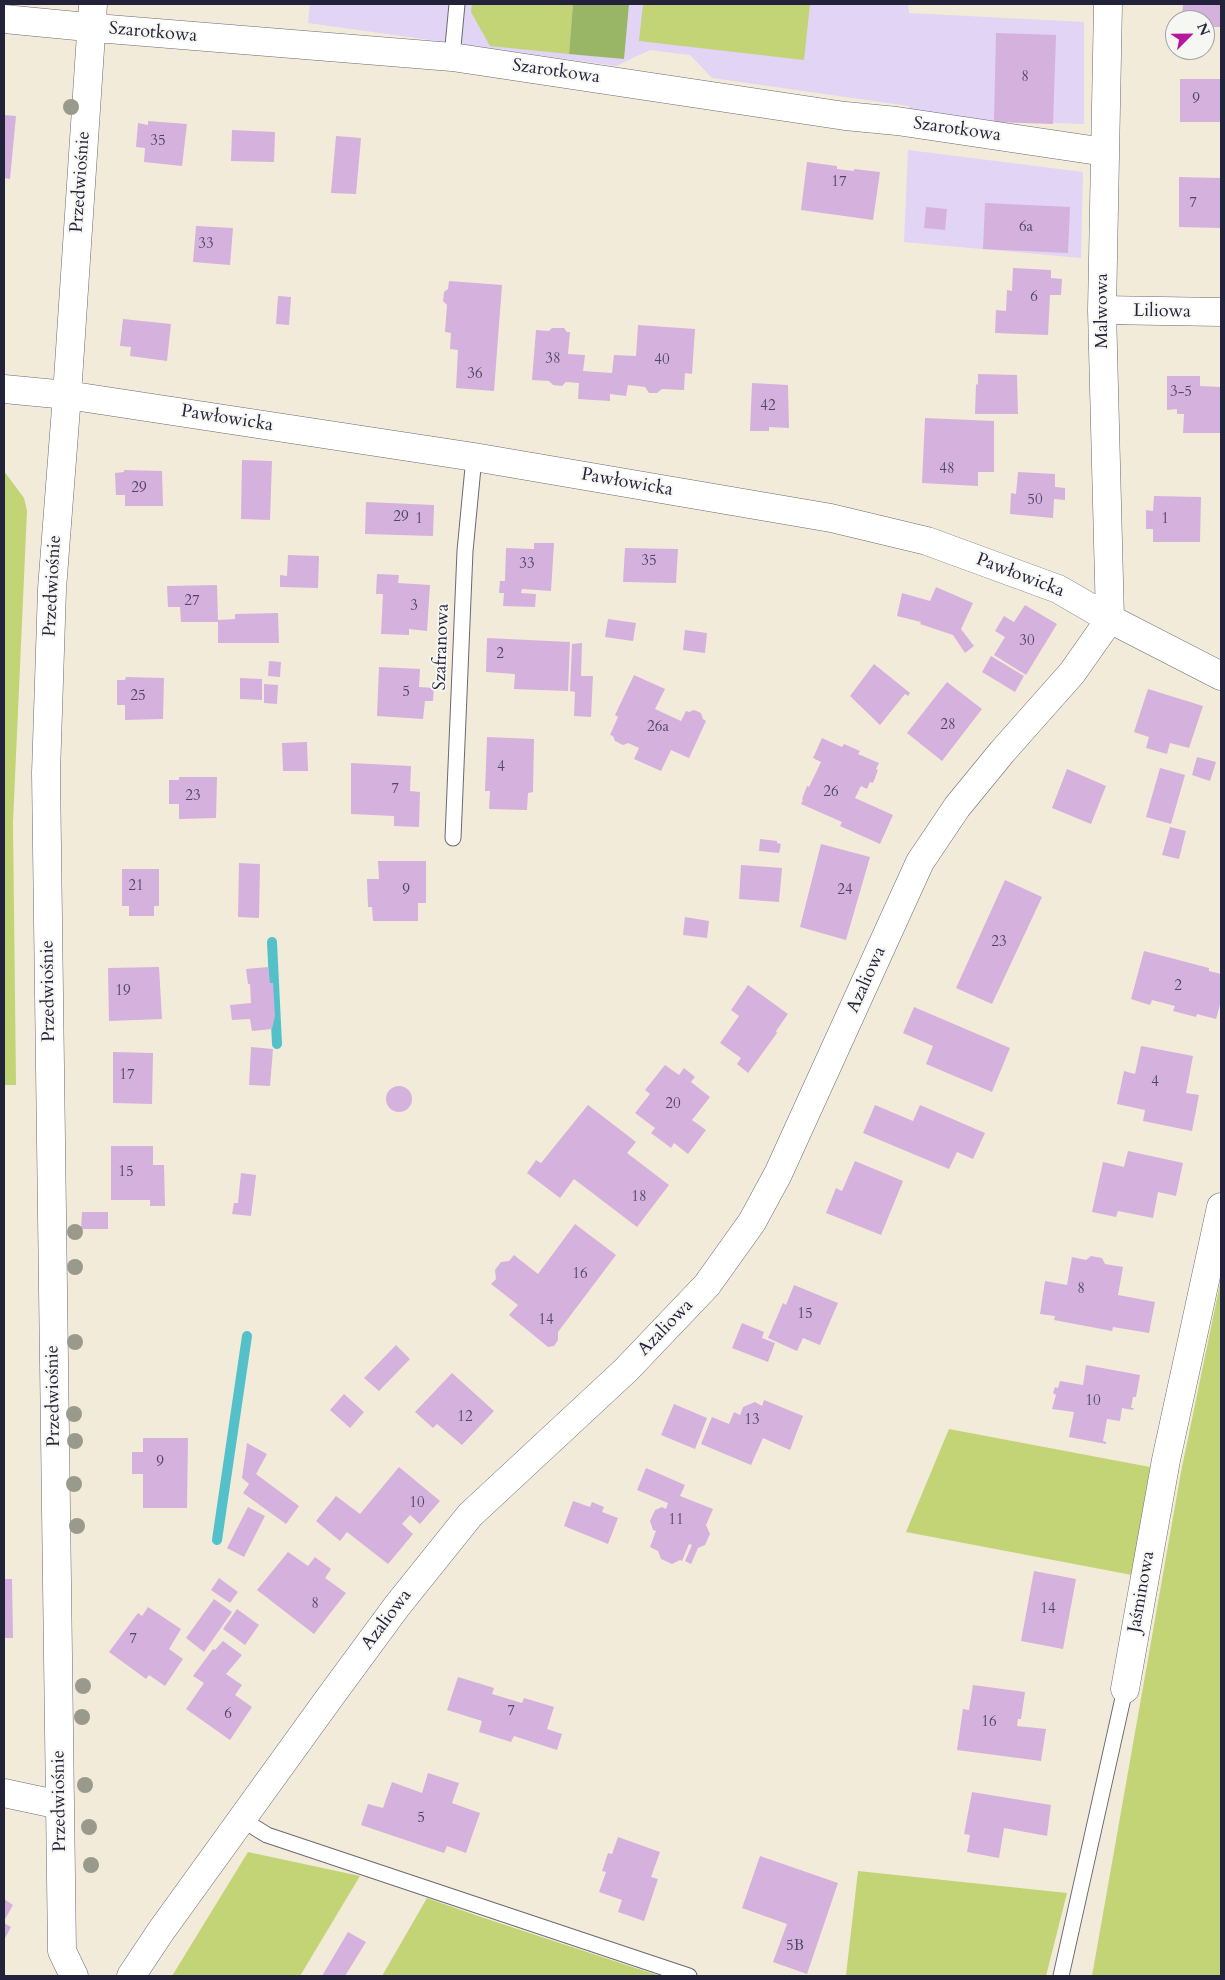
<!DOCTYPE html>
<meta charset="utf-8">
<style>
body{margin:0}
#map{position:relative;width:1225px;height:1980px;overflow:hidden;background:#f3ebd9;font-family:Cardo,serif}
canvas{display:block}
.frame{position:absolute;inset:0;border:5px solid #22223b;pointer-events:none}
.north{position:absolute;left:1165px;top:10px;width:50px;height:50px;box-sizing:border-box;background:#f6f6f2;border:1px solid #a1a1a9;border-radius:50%;rotate:67deg;font-size:14px;font-weight:700;line-height:20px;text-align:center;color:#22223b}
.north::after{content:'';display:block;margin:auto;width:18px;height:22px;background:#b5179e;clip-path:polygon(50% 0,100% 100%,50% 72%,0 100%)}
</style>
<div id="map">
<canvas width="1225" height="1980"></canvas>
<div class="frame"></div>
<div class="north">N</div>
</div>
<script>
const c = document.querySelector('canvas').getContext('2d');
c.lineJoin = 'round';
function fillPath(path, color) {
  c.fillStyle = color;
  c.fill(path, 'evenodd');
}
function toPath(rows) {
  const path = new Path2D();
  for (const r of rows) {
    if (r.length === 3) {
      path.moveTo(r[0] + r[2], r[1]);
      path.arc(r[0], r[1], r[2], 0, 2 * Math.PI);
      continue;
    }
    path.moveTo(r[0], r[1]);
    for (let i = 2; i < r.length; i += 2) path.lineTo(r[i], r[i + 1]);
  }
  return path;
}
function trace(path, color, width, dash) {
  c.strokeStyle = color;
  c.lineWidth = width;
  c.lineCap = dash ? 'butt' : 'round';
  c.setLineDash(dash || []);
  c.stroke(path);
}
function drawText(font, color, halo, rows, align = 'center') {
  c.font = font + ' Cardo,serif';
  c.lineWidth = 4;
  c.setLineDash([]);
  c.textBaseline = 'middle';
  c.strokeStyle = halo;
  c.fillStyle = color;
  for (const [text, x, y, turn = 0] of rows) {
    c.save();
    c.translate(x, y);
    c.rotate((+turn || 0) * Math.PI / 180);
    c.textAlign = isNaN(turn) ? turn : align;
    if (halo) c.strokeText(text, 0, 0);
    c.fillText(text, 0, 0);
    c.restore();
  }
}
fillPath(toPath([
 [310,4,908,4,909,13,1084,22,1084,124,993,121,909,116,909,106,712,78,690,55,650,50,616,66,308,23],
 [908,150,1083,172,1081,258,904,242]
]), '#e1d4f4');
fillPath(toPath([
 [472,4,573,4,569,54,490,46,471,12],
 [643,4,810,4,804,60,639,41],
 [4,471,24,498,27,511,13,822,16,1085,4,1085],
 [1221,1279,1221,1976,1092,1976,1181,1472],
 [949,1429,1150,1467,1132,1575,906,1532],
 [248,1852,360,1876,300,1976,172,1976],
 [858,1871,1067,1893,1046,1976,846,1975],
 [427,1898,481,1917,660,1976,382,1976]
]), '#c2d476');
fillPath(toPath([
 [573,4,629,4,624,59,569,54]
]), '#99b667');
trace(toPath([
 [272,942,277,1044],
 [217,1540,247,1336]
]), '#54c1ca', 10);
fillPath(toPath([
 [1183,4,1221,4,1221,27,1205,27,1205,20,1182,20],
 [996,33,1056,35,1053,124,994,122],
 [1180,79,1221,79,1221,122,1180,122],
 [4,115,16,116,10,179,4,178],
 [148,121,187,124,182,166,144,162,145,148,136,147,138,123,148,125],
 [232,130,275,132,274,162,231,161],
 [336,136,361,138,356,194,331,193],
 [807,162,837,166,837,169,854,171,854,169,880,172,873,220,801,210],
 [1179,177,1221,178,1221,228,1179,227],
 [985,203,1070,207,1068,253,983,249],
 [926,207,947,209,945,230,924,228],
 [196,226,233,228,230,265,193,262],
 [1013,268,1051,270,1051,278,1062,279,1061,295,1050,295,1048,335,995,333,996,310,1006,311,1007,290,1012,291],
 [449,281,502,285,494,391,456,388,458,350,450,349,451,333,445,332,447,305,443,301,444,292,448,289],
 [278,296,291,297,289,325,276,324],
 [123,319,171,324,167,361,130,356,131,347,120,346],
 [638,325,695,329,692,374,685,373,684,390,662,389,657,393,649,393,645,387,628,385,626,396,610,394,610,401,578,399,579,383,566,382,562,386,553,385,549,381,532,380,536,330,549,331,552,328,564,328,567,332,570,332,568,354,585,355,583,371,612,373,614,355,636,356],
 [978,374,1017,375,1018,414,975,414,976,384,978,385],
 [1167,376,1200,376,1200,386,1221,387,1221,433,1183,433,1184,414,1177,414,1177,409,1167,410],
 [752,383,788,385,789,428,769,427,769,431,750,431],
 [925,418,994,421,994,472,978,472,978,486,922,483],
 [242,460,272,461,270,520,241,519],
 [124,470,162,471,163,506,125,506,125,495,116,495,115,473,124,472],
 [1018,472,1055,474,1055,487,1065,488,1065,500,1054,499,1053,518,1010,514,1011,493,1016,494],
 [1154,496,1201,497,1200,542,1153,542,1153,529,1146,529,1146,510,1153,511],
 [366,502,434,505,433,536,365,534],
 [534,543,554,543,551,591,522,589,521,593,536,594,535,607,503,606,504,593,499,593,500,581,505,581,506,548,534,549],
 [625,548,678,549,676,583,623,582],
 [288,555,319,556,318,588,280,587,280,575,287,576],
 [377,574,399,575,398,583,430,585,427,631,409,629,409,635,381,634,383,594,376,594],
 [217,585,218,620,235,619,235,614,278,613,279,643,218,643,218,622,181,622,180,607,168,607,167,586],
 [936,587,973,603,961,629,974,646,965,653,953,635,920,624,921,622,897,616,902,593,930,601],
 [1025,605,1057,624,1026,675,994,655,1005,637,995,631,1004,616,1014,622],
 [608,619,636,623,633,641,605,637],
 [685,630,707,633,705,653,683,650],
 [487,638,570,642,568,691,514,689,515,674,486,672],
 [582,643,581,676,593,676,591,717,574,716,575,692,570,691,572,644],
 [991,656,1024,676,1015,692,982,672],
 [269,661,281,662,280,677,268,676],
 [874,664,910,693,908,696,905,694,880,725,850,696],
 [379,667,420,669,419,687,434,688,433,701,425,701,423,719,377,716],
 [634,675,665,689,655,709,681,721,686,711,689,712,694,710,701,713,703,719,706,721,689,758,671,750,661,771,634,759,639,748,628,743,623,745,615,741,613,736,610,735,618,717,615,715],
 [126,677,164,678,163,719,125,720,125,705,117,705,117,680,125,680],
 [240,678,262,679,262,700,240,699],
 [947,682,982,709,942,761,907,733],
 [264,684,278,685,277,704,264,703],
 [1148,689,1203,706,1189,748,1170,743,1167,754,1146,748,1149,737,1134,732],
 [487,737,534,739,533,792,528,793,527,810,489,809,490,791,485,791],
 [822,738,842,747,844,744,860,751,858,754,879,763,876,769,878,770,873,783,870,782,867,789,861,786,855,798,893,815,880,844,840,826,842,822,801,804,803,800,802,799,807,786,809,787,821,762,813,758],
 [307,742,308,771,283,771,282,743],
 [1197,757,1216,762,1210,781,1192,775],
 [351,763,411,766,410,791,420,792,419,827,394,826,394,816,351,814],
 [1160,768,1185,775,1171,824,1146,817],
 [1067,769,1106,786,1091,824,1052,808],
 [179,777,217,777,216,818,179,819,179,804,169,804,169,780,179,780],
 [1170,827,1186,831,1179,859,1162,855],
 [760,839,777,841,777,843,781,844,779,853,759,851],
 [821,844,870,857,846,940,800,927],
 [378,861,426,861,426,903,418,903,418,921,373,921,372,907,368,907,367,879,379,879],
 [239,863,260,864,259,918,238,917],
 [741,865,782,868,779,902,739,899],
 [122,869,159,869,159,906,154,906,154,916,129,916,129,906,122,906],
 [1005,880,1042,897,992,1004,956,988],
 [685,917,709,921,707,938,683,935],
 [1144,951,1209,968,1209,971,1221,974,1221,1001,1216,1019,1197,1014,1196,1017,1173,1011,1175,1006,1152,1000,1150,1005,1131,999],
 [159,967,162,1019,109,1021,108,968],
 [268,967,270,983,273,983,275,1016,272,1029,252,1031,250,1019,232,1020,230,1005,251,1003,250,984,248,984,246,969],
 [748,985,788,1014,776,1031,777,1033,748,1073,737,1064,741,1058,720,1043,739,1016,731,1010],
 [914,1007,1010,1048,992,1092,926,1064,933,1046,903,1033],
 [1141,1046,1193,1056,1186,1093,1199,1095,1192,1131,1143,1121,1145,1110,1117,1104,1124,1071,1135,1074],
 [251,1047,273,1049,270,1086,249,1085],
 [113,1052,153,1053,152,1104,113,1103],
 [665,1065,679,1075,684,1068,695,1077,691,1082,710,1097,692,1120,706,1130,688,1154,674,1143,671,1148,651,1133,655,1128,635,1113,650,1094,645,1090],
 [399,1099,13],
 [588,1105,636,1142,627,1153,669,1185,637,1227,574,1179,560,1198,527,1173,536,1160,541,1163],
 [875,1105,913,1121,920,1105,985,1133,973,1159,957,1152,949,1169,863,1133],
 [111,1146,153,1146,153,1165,164,1165,165,1206,150,1206,150,1200,111,1200],
 [1128,1151,1183,1163,1176,1196,1158,1192,1153,1218,1118,1211,1116,1217,1092,1212,1103,1162,1124,1167],
 [855,1161,903,1181,881,1235,826,1213,836,1188,842,1191],
 [241,1173,256,1175,251,1216,232,1214,234,1203,238,1203],
 [82,1212,108,1212,108,1229,81,1229],
 [575,1224,616,1255,558,1332,558,1340,554,1346,548,1347,509,1315,518,1305,491,1284,496,1279,495,1270,501,1262,509,1261,514,1255,538,1274],
 [1091,1256,1102,1258,1105,1264,1123,1267,1118,1295,1155,1302,1149,1333,1113,1327,1112,1331,1054,1320,1055,1316,1040,1314,1045,1281,1067,1285,1072,1257,1086,1260],
 [794,1285,838,1303,820,1345,803,1338,797,1351,768,1338,783,1303,786,1305],
 [742,1323,764,1332,762,1338,775,1343,768,1362,732,1348],
 [396,1345,410,1359,379,1391,364,1378],
 [1086,1365,1140,1375,1136,1397,1133,1397,1131,1408,1134,1408,1133,1410,1122,1408,1120,1421,1107,1419,1103,1441,1106,1442,1106,1444,1069,1437,1074,1412,1052,1409,1056,1395,1053,1393,1055,1387,1058,1388,1060,1381,1083,1385],
 [452,1373,494,1411,462,1445,437,1424,433,1428,415,1412],
 [344,1394,364,1412,350,1428,330,1410],
 [764,1400,803,1416,790,1450,763,1438,751,1465,701,1444,712,1417,729,1424,734,1412,740,1415,743,1407,755,1402,762,1406],
 [674,1404,707,1418,695,1449,661,1435],
 [143,1438,188,1438,187,1508,143,1508,143,1474,132,1474,132,1452,143,1452],
 [247,1443,267,1454,256,1474,299,1506,286,1524,243,1493,249,1484,242,1478],
 [399,1467,440,1501,420,1524,410,1515,402,1524,413,1534,388,1564,347,1532,340,1541,316,1521,336,1496,360,1514],
 [646,1468,685,1485,680,1496,713,1509,706,1525,710,1534,705,1545,698,1548,691,1564,685,1561,692,1545,689,1544,682,1561,680,1560,672,1564,661,1559,658,1551,650,1547,656,1531,653,1530,650,1521,655,1510,662,1507,666,1509,668,1503,637,1490],
 [573,1501,590,1507,592,1502,604,1507,602,1512,618,1518,608,1544,564,1526],
 [248,1507,265,1516,244,1557,227,1548],
 [288,1552,308,1566,315,1557,331,1569,325,1578,346,1593,314,1634,257,1590],
 [1034,1571,1076,1579,1063,1649,1021,1641],
 [219,1578,238,1592,230,1603,211,1590],
 [4,1579,12,1579,13,1638,4,1638],
 [214,1599,232,1612,204,1652,186,1638],
 [148,1607,181,1629,169,1649,183,1659,165,1686,149,1675,146,1679,109,1652,138,1613,142,1616],
 [237,1609,259,1625,245,1645,223,1629],
 [223,1641,242,1655,226,1674,242,1685,235,1695,252,1707,230,1740,186,1709,204,1683,193,1676,213,1649,215,1650],
 [458,1677,494,1688,492,1694,522,1703,524,1698,554,1707,547,1729,562,1734,557,1750,514,1736,511,1742,479,1732,482,1721,447,1710],
 [973,1685,1025,1692,1021,1719,1018,1719,1017,1726,1046,1729,1041,1761,957,1750,963,1709,969,1710],
 [428,1773,459,1783,452,1803,480,1813,466,1853,447,1846,444,1853,361,1825,368,1804,383,1808,392,1782,422,1793],
 [972,1792,1051,1805,1047,1836,1004,1828,999,1858,967,1852,970,1835,964,1834],
 [618,1837,660,1852,651,1877,658,1879,644,1921,618,1912,622,1900,599,1892,606,1872,602,1871,608,1853,612,1854],
 [760,1856,838,1883,807,1974,773,1962,787,1924,742,1908],
 [4,1899,13,1905,4,1921],
 [4,1923,11,1927,4,1940],
 [348,1932,366,1942,345,1976,322,1976]
]), '#d5b1de');
const lane = toPath([
 [452,57,457,4],
 [453,838,465,551,474,457],
 [241,1819,267,1835,689,1976],
 [1061,1976,1125,1689]
]);
const street = toPath([
 [1108,4,1102,310,1110,619],
 [4,19,108,29,452,57,845,116,897,121,1105,152],
 [1102,310,1221,312],
 [4,389,67,395,474,457,831,518,927,541,1058,589,1110,619],
 [1125,1689,1166,1460,1221,1207],
 [4,1793,60,1805],
 [74,1976,62,1951,46,773,52,589,67,395,93,4]
]);
const secondary = toPath([
 [131,1976,161,1931,330,1697,397,1606,470,1515,626,1370,707,1285,752,1222,778,1174,920,862,957,807,1002,752,1072,673,1110,619,1221,676]
]);
trace(lane, '#6b6872', 17);
trace(street, '#6b6872', 29);
trace(secondary, '#6b6872', 29);
trace(lane, '#fff', 15);
trace(street, '#fff', 28);
trace(secondary, '#fff', 28);
c.fillStyle = '#9a9a8c';
for (const [x, y] of [
 [71,107],
 [75,1232],
 [75,1267],
 [75,1342],
 [74,1414],
 [75,1441],
 [74,1484],
 [77,1526],
 [83,1686],
 [82,1717],
 [85,1785],
 [89,1827],
 [91,1865]
]) {
  c.beginPath();
  c.arc(x, y, 8, 0, 2 * Math.PI);
  c.fill();
}
drawText('15px', '#4f4664', null, [
 ["8",1025,78],
 ["9",1196,100],
 ["35",158,142],
 ["17",839,183],
 ["7",1193,204],
 ["6a",1026,228],
 ["33",206,245],
 ["6",1034,298],
 ["38",553,360],
 ["40",662,361],
 ["36",475,375],
 ["3-5",1181,393],
 ["42",768,407],
 ["48",947,470],
 ["29",139,489],
 ["50",1035,501],
 ["29",401,518],
 ["1",419,520],
 ["1",1165,520],
 ["35",649,562],
 ["33",527,565],
 ["27",192,602],
 ["3",414,607],
 ["30",1027,642],
 ["2",500,655],
 ["5",406,693],
 ["25",138,697],
 ["28",948,726],
 ["26a",658,728],
 ["4",501,768],
 ["7",395,790],
 ["26",831,793],
 ["23",193,797],
 ["21",136,887],
 ["9",406,891],
 ["24",845,891],
 ["23",999,943],
 ["2",1178,987],
 ["19",123,992],
 ["17",127,1076],
 ["4",1155,1083],
 ["20",673,1105],
 ["15",126,1173],
 ["18",639,1198],
 ["16",580,1275],
 ["8",1081,1290],
 ["15",805,1315],
 ["14",546,1321],
 ["10",1093,1402],
 ["12",465,1418],
 ["13",752,1421],
 ["9",160,1463],
 ["10",417,1504],
 ["11",676,1521],
 ["8",315,1605],
 ["14",1048,1610],
 ["7",133,1640],
 ["7",511,1712],
 ["6",228,1715],
 ["16",989,1723],
 ["5",421,1819],
 ["5B",795,1947]
]);
drawText('18px', '#22223b', '#f6f6f2', [
 ["Szarotkowa",153,33,5],
 ["Szarotkowa",556,72,8],
 ["Szarotkowa",957,130,8],
 ["Przedwiośnie",81,182,-86],
 ["Malwowa",1103,311,-90],
 ["Liliowa",1162,312,1],
 ["Pawłowicka",227,419,9],
 ["Pawłowicka",627,483,10],
 ["Pawłowicka",1020,576,21],
 ["Przedwiośnie",53,586,-87],
 ["Szafranowa",442,647,-88],
 ["Azaliowa",867,980,-66],
 ["Przedwiośnie",49,991,-91],
 ["Azaliowa",666,1328,-46],
 ["Przedwiośnie",54,1396,-91],
 ["Jaśminowa",1142,1592,-80],
 ["Azaliowa",387,1620,-53],
 ["Przedwiośnie",60,1801,-91]
]);
</script>
